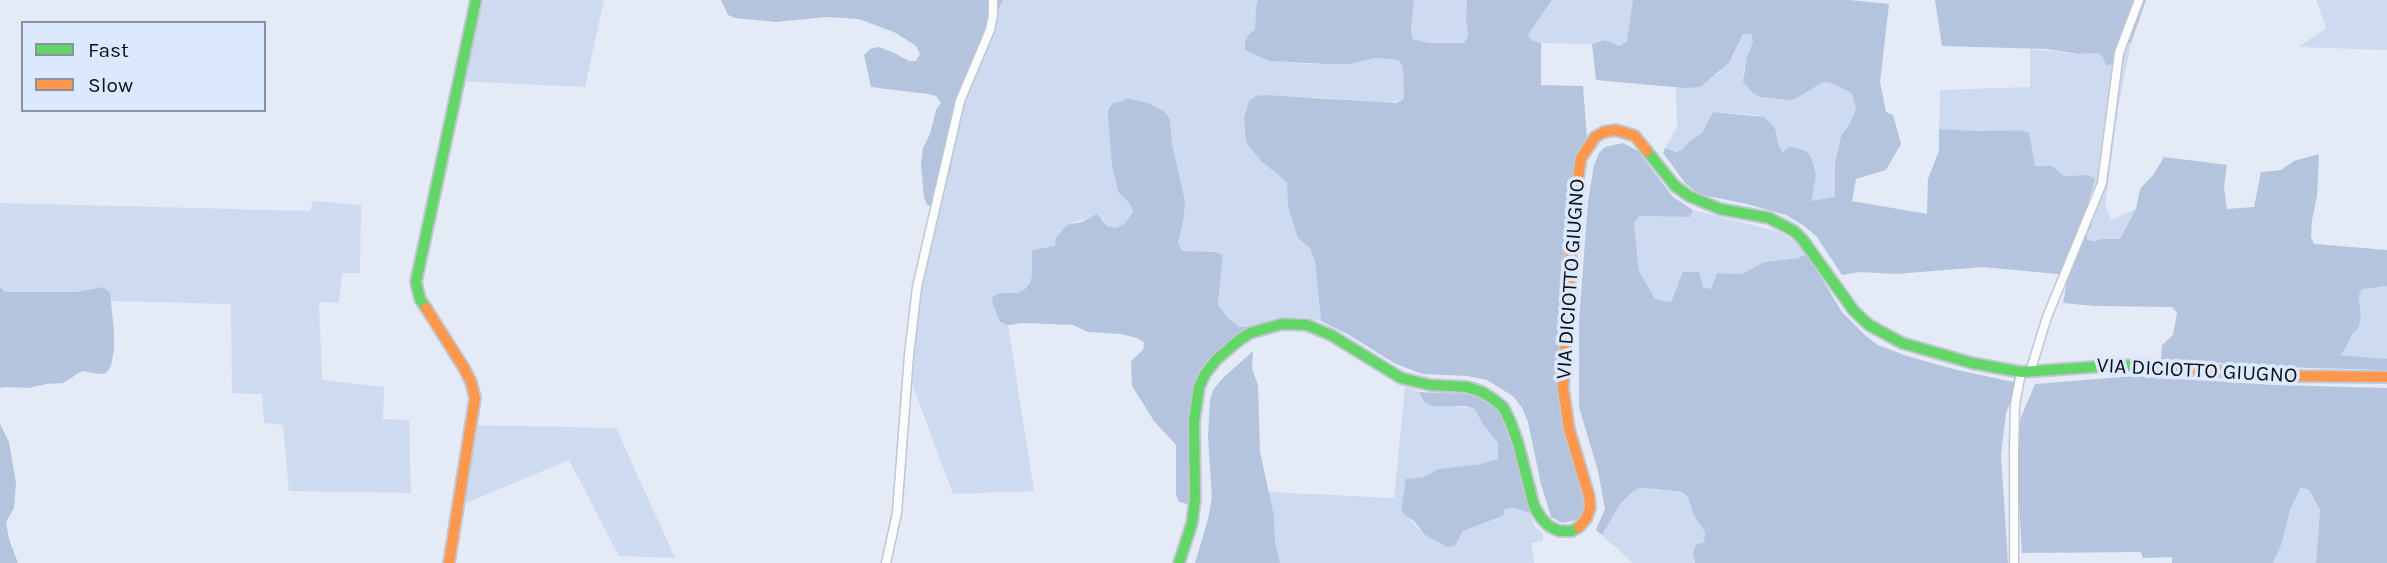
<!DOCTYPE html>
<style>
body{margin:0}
#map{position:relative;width:2387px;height:563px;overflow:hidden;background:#e4eaf6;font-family:Karla,sans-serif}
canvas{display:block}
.legend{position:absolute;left:21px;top:21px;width:245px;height:91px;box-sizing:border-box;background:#dce8fe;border:2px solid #8992a3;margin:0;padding:9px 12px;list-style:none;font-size:21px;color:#0c111a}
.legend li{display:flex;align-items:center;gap:14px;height:35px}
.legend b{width:35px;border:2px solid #8992a3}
</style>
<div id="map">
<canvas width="2387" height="563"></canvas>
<ul class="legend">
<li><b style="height:9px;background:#63d668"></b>Fast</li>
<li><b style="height:9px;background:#ff974d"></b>Slow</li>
</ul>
</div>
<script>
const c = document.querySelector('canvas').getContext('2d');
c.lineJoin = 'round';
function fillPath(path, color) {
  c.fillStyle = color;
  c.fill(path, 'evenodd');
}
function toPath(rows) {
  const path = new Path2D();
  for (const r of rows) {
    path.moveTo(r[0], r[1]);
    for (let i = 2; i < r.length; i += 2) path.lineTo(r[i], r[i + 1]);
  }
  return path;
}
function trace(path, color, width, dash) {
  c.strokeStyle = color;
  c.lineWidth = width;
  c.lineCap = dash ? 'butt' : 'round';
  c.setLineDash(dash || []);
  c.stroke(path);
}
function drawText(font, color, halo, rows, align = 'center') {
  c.font = font + ' Karla,sans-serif';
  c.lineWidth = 7;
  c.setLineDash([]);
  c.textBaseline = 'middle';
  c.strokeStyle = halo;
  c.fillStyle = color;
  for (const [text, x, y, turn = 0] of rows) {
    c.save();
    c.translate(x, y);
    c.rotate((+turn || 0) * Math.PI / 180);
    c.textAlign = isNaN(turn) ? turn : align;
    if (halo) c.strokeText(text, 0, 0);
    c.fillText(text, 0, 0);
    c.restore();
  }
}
fillPath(toPath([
 [474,0,604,0,585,87,458,81],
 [1003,0,1258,0,1256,5,1255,29,1248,35,1245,42,1245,50,1269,61,1309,64,1351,64,1375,58,1400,60,1403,67,1404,99,1388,103,1314,97,1249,101,1244,117,1245,125,1274,172,1281,175,1287,182,1288,207,1298,238,1310,248,1315,262,1321,321,1305,317,1273,318,1254,327,1239,327,1227,317,1218,304,1223,255,1215,252,1182,251,1178,242,1184,218,1185,201,1172,143,1170,119,1165,112,1151,104,1128,98,1108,118,1112,167,1118,192,1130,204,1133,211,1129,218,1124,224,1116,228,1107,226,1103,219,1090,218,1074,222,1056,246,1032,250,1032,275,1030,283,1025,289,1017,293,1001,293,993,305,1000,322,1008,325,1034,491,953,494,911,381,920,292,935,207,951,169,957,95],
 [1414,0,1467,0,1466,20,1468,36,1464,43,1429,43,1413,39,1411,31],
 [1552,0,1633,0,1628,41,1620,46,1605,40,1592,44,1541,43,1533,41,1528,35],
 [2316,0,2387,0,2387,50,2299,47,2326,28],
 [1743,34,1751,34,1753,42,1743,73,1761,97,1786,100,1823,82,1831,83,1852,93,1856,109,1850,123,1841,136,1835,163,1835,197,1812,202,1815,184,1783,153,1779,146,1775,128,1756,115,1713,112,1702,133,1688,142,1683,149,1676,152,1665,148,1677,127,1676,86,1684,88,1718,74,1733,56],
 [2122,42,2131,43,2119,103,2105,206,2111,220,2136,209,2120,239,2087,241,2088,203,2091,195,2088,175,2064,176,2052,166,2035,166,2028,133,2021,130,1980,131,1939,129,1940,90,2030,87,2030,49,2080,54,2097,53,2103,57],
 [313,201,361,205,360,273,342,273,339,303,319,302,322,380,384,387,383,419,409,420,411,493,289,491,283,425,264,423,262,394,232,393,231,304,111,301,109,292,102,287,77,292,5,292,0,286,0,203,310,211],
 [1693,210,1779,232,1792,240,1807,254,1798,258,1764,262,1742,274,1717,273,1711,289,1703,287,1700,280,1677,286,1671,302,1655,299,1639,271,1634,223,1639,216,1690,217],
 [2387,286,2387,359,2339,355,2345,349,2352,334,2358,329,2361,320,2359,295,2362,288],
 [1405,387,1419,392,1424,402,1475,409,1482,423,1498,443,1498,459,1491,463,1438,469,1424,477,1407,479,1401,511,1424,534,1459,539,1463,531,1502,517,1505,509,1513,508,1530,513,1535,527,1543,534,1543,541,1531,543,1534,563,1280,563,1275,541,1274,516,1268,492,1394,498],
 [470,425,616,428,675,558,619,556,569,460,454,508],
 [2301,487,2309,490,2320,510,2316,563,2273,563,2282,543,2290,510],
 [1639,488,1682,492,1688,497,1693,514,1705,532,1704,542,1693,561,1695,563,1633,563,1602,535,1620,504,1632,492]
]), '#cedaef');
fillPath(toPath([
 [721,0,1003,0,957,95,951,169,935,207,927,205,924,197,921,166,923,148,930,134,936,110,941,103,936,96,928,94,871,87,864,55,870,49,879,47,894,53,909,61,916,61,920,54,916,46,896,33,859,19,826,17,776,22,735,18,728,15],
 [1258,0,1414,0,1411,31,1413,39,1429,43,1464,43,1468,36,1466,20,1467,0,1552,0,1528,35,1533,41,1541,43,1541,85,1583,86,1587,140,1576,159,1570,198,1561,321,1560,377,1587,508,1581,519,1562,523,1551,517,1541,484,1528,422,1522,408,1514,397,1487,380,1467,376,1422,374,1394,363,1349,335,1321,321,1315,262,1310,248,1298,238,1288,207,1287,182,1261,161,1246,142,1244,117,1249,101,1256,96,1265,95,1396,103,1404,99,1403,67,1399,60,1375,58,1351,64,1325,64,1269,61,1245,50,1245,42,1248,35,1255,29,1256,5],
 [1633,0,1849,0,1889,4,1880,82,1886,112,1893,115,1901,144,1886,170,1856,179,1852,201,1927,214,1928,179,1939,151,1939,129,1980,131,2021,130,2029,133,2035,166,2052,166,2064,176,2088,175,2095,179,2088,203,2092,226,2087,233,2087,240,2095,241,2102,239,2120,239,2136,209,2140,189,2154,174,2164,157,2227,165,2224,187,2227,209,2254,207,2261,172,2281,170,2294,161,2319,154,2317,196,2312,220,2311,237,2314,244,2387,250,2387,286,2362,289,2359,295,2361,320,2358,329,2352,334,2345,349,2340,355,2387,359,2387,370,2276,367,2161,359,2162,345,2173,335,2177,313,2172,307,2095,306,2063,303,2066,287,2064,279,2058,274,1982,267,1896,274,1860,272,1842,275,1817,237,1803,225,1786,215,1747,204,1707,196,1695,191,1686,184,1663,153,1665,148,1676,152,1683,149,1688,142,1702,133,1713,112,1764,117,1775,128,1779,146,1783,153,1788,147,1797,148,1806,151,1811,157,1816,174,1812,201,1835,197,1835,163,1841,136,1850,123,1856,109,1852,93,1831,83,1823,82,1795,99,1786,100,1761,97,1754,94,1743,82,1747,57,1753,42,1751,34,1743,34,1729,63,1700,87,1684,88,1596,80,1592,44,1605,40,1620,46,1627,41],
 [1935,0,2146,0,2131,43,2122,42,2114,64,2106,65,2103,57,2097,53,2080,54,2046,49,1942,46],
 [1128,98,1151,104,1165,112,1170,119,1172,143,1185,201,1184,218,1178,243,1182,251,1215,252,1223,255,1218,304,1227,317,1239,327,1254,327,1197,382,1190,412,1192,505,1179,502,1176,495,1176,445,1154,421,1132,386,1131,361,1143,350,1144,342,1137,338,1121,334,1088,332,1073,325,1024,323,1008,325,1000,322,993,305,992,297,1001,293,1017,293,1025,289,1030,283,1032,275,1032,250,1055,246,1056,238,1067,225,1082,222,1097,214,1107,226,1116,228,1124,224,1129,218,1133,211,1130,204,1118,192,1112,166,1108,118,1108,110,1113,103,1121,102],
 [1623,143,1638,151,1673,197,1693,210,1690,217,1639,216,1634,223,1639,271,1655,299,1671,302,1683,272,1699,272,1703,287,1711,289,1717,273,1742,274,1764,262,1798,258,1807,254,1842,312,1866,336,1878,345,1904,355,1953,369,2018,383,2006,413,2001,455,2008,563,1695,563,1693,553,1696,545,1704,542,1705,532,1693,514,1688,497,1682,492,1656,489,1639,488,1632,492,1620,504,1602,535,1596,530,1605,509,1598,471,1579,407,1579,322,1588,201,1594,165,1599,153,1605,147],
 [0,286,5,292,77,292,102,287,110,292,114,333,114,349,111,366,106,373,98,374,82,371,63,383,46,384,29,388,4,387,0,388],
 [1253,351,1252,369,1258,385,1260,452,1274,516,1275,541,1280,563,1195,563,1208,519,1212,497,1208,437,1210,400,1213,390,1223,378],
 [2134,376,2275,385,2387,388,2387,563,2316,563,2320,510,2309,490,2301,487,2290,510,2282,543,2273,563,2172,563,2172,557,2143,558,2141,552,2022,553,2016,455,2021,417,2035,384],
 [1419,392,1465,394,1481,398,1501,411,1514,438,1530,513,1513,508,1505,509,1503,516,1463,531,1455,546,1447,547,1424,534,1414,521,1407,517,1401,511,1406,479,1424,477,1438,469,1481,464,1498,459,1498,443,1482,423,1475,409,1466,406,1432,406,1424,402],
 [0,424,9,442,16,483,14,508,6,522,9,539,18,563,0,563]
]), '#b5c4de');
const street = toPath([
 [2030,372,2047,317,2102,183,2119,53,2139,0],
 [886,563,897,513,909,355,917,287,960,101,990,30,993,15,993,0],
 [2014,563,2014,449,2015,405,2021,372]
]);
const fast = toPath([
 [1647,151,1675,186,1689,196,1720,209,1769,218,1794,231,1803,240,1854,311,1869,325,1902,343,1972,363,2021,372,2121,365,2183,369],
 [426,308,420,299,416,282,476,0],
 [1179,563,1192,523,1195,499,1194,422,1199,387,1205,374,1216,360,1238,341,1250,333,1282,324,1307,325,1331,335,1401,378,1430,385,1467,387,1482,392,1493,399,1503,407,1510,421,1518,443,1534,506,1541,518,1549,526,1559,531,1572,531,1579,527]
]);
const slow = toPath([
 [426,308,464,368,471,382,475,398,449,563],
 [2183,369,2294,376,2387,377],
 [1579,527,1586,519,1590,508,1589,496,1569,429,1563,388,1574,206,1581,158,1595,137,1604,132,1616,130,1635,136,1647,151]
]);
trace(street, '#c1c6d1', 11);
trace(fast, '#c1c6d1', 14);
trace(slow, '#c1c6d1', 14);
trace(street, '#fbfcfe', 8);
trace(fast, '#63d668', 10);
trace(slow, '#ff974d', 10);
drawText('21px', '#0c111a', '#dce8fe', [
 ["VIA DICIOTTO GIUGNO",1571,279,-86],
 ["VIA DICIOTTO GIUGNO",2197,371,3]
]);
</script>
